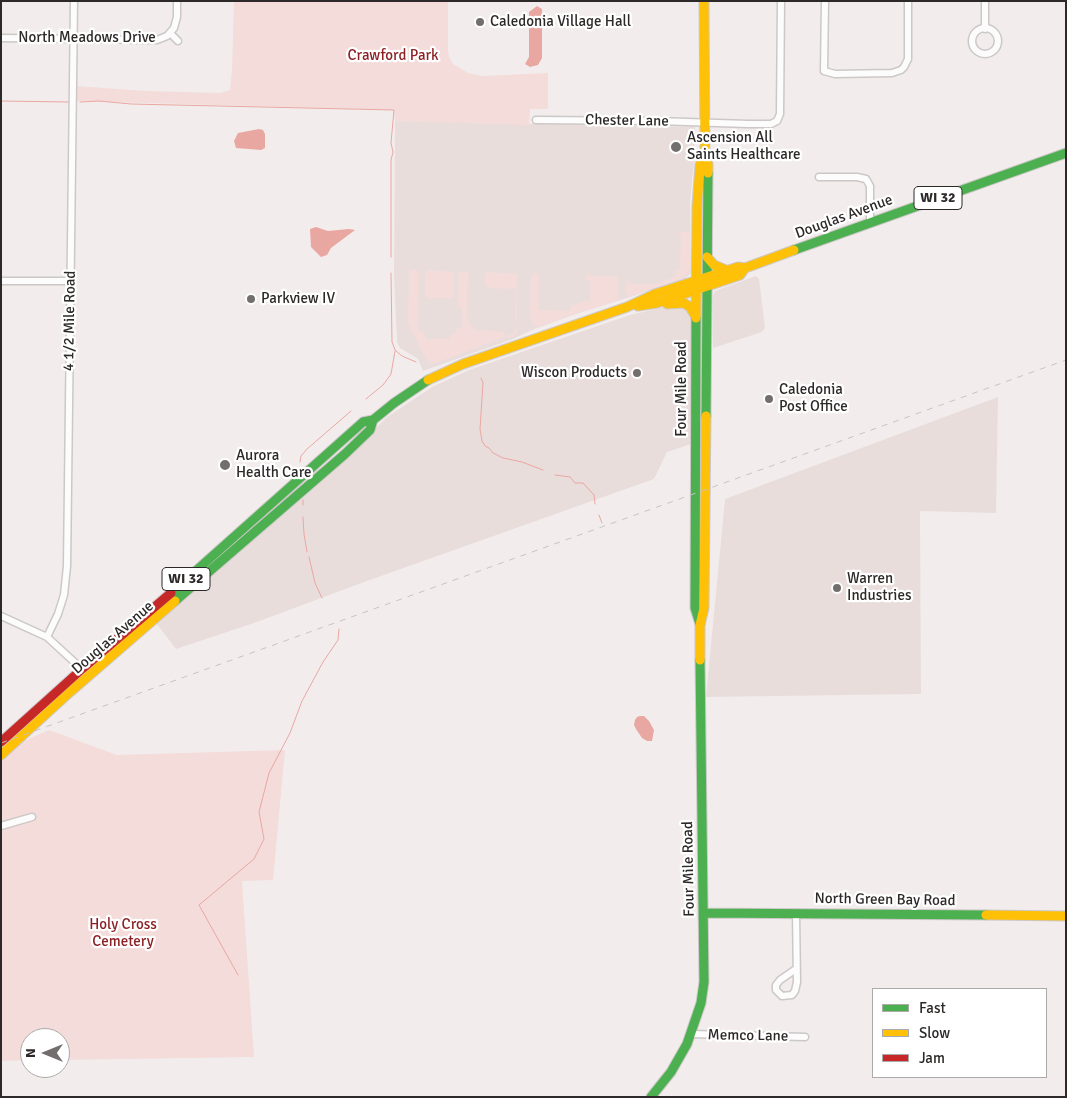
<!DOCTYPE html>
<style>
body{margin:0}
#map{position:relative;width:1067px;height:1098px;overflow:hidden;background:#f2edec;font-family:Signika,sans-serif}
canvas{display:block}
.frame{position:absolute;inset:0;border:2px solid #2c2928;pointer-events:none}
.legend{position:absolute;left:872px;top:988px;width:175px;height:90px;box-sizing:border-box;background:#fff;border:1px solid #aba9a9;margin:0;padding:6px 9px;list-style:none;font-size:15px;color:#2c2928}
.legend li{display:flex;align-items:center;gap:10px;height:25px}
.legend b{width:25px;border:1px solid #aba9a9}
.north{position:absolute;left:20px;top:1028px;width:50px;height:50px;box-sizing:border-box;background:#fff;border:1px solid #aba9a9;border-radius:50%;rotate:270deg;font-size:14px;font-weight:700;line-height:20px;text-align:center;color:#2c2928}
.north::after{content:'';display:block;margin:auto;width:18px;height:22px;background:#716e6d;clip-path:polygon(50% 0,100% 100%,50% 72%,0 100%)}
</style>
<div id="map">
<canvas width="1067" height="1098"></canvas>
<div class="frame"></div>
<ul class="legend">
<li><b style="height:6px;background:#4caf50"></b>Fast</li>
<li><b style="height:6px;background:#ffc107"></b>Slow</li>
<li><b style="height:6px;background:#c62828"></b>Jam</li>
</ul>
<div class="north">N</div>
</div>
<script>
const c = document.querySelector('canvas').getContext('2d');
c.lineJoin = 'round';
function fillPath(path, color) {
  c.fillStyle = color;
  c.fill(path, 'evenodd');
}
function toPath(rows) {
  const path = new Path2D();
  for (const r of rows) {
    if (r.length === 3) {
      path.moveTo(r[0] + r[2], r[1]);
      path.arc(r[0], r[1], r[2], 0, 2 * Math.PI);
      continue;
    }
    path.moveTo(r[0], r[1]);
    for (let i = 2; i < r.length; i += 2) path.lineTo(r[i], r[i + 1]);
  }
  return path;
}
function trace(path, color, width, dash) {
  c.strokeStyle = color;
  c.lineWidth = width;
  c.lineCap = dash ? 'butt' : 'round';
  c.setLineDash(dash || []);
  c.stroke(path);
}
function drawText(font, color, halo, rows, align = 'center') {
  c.font = font + ' Signika,sans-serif';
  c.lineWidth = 4.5;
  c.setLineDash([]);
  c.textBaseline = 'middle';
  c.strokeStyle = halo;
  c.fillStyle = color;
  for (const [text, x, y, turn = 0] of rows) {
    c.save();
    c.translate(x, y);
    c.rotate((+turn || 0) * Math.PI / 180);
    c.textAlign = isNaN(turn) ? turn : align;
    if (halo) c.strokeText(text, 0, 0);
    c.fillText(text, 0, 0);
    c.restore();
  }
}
fillPath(toPath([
 [395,121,695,127,694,163,690,201,691,273,684,280,573,315,532,330,513,339,423,371,418,359,400,348,397,342,394,274],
 [756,276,759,279,765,328,762,332,713,348,713,296,715,291],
 [677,304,686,306,691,317,691,444,667,452,654,479,367,581,254,623,176,649,156,623,356,448,387,417,432,387,469,370,630,315],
 [998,397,996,513,920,511,921,694,706,697,725,499]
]), '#e9dddc');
fillPath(toPath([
 [234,1,448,1,448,49,449,57,453,64,468,73,482,76,548,73,548,109,530,109,529,125,395,121,394,110,76,101,77,86,145,91,220,93,230,90,232,69],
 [680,232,690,232,690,268,685,277,629,297,626,291,627,278,628,278,629,284,655,284,677,276,675,271,680,270,681,235,677,234],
 [410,270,416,270,419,274,418,329,419,331,426,335,426,339,450,339,450,336,456,333,457,328,461,328,462,307,458,306,459,274,461,271,466,271,468,273,467,298,468,305,466,313,470,325,477,330,503,332,505,337,433,364,430,362,425,357,408,323,409,272],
 [429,270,453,272,454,298,427,298,425,296,425,274],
 [487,272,517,274,517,331,516,334,514,336,507,338,506,336,512,334,516,328,517,320,515,319,516,289,487,288,487,285,484,283,485,274],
 [534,273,539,274,538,310,569,311,571,306,590,300,590,281,586,280,586,275,618,277,618,300,537,327,532,323,530,316,531,277],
 [49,730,117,755,285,750,273,880,242,881,254,1057,60,1060,60,1038,30,1038,30,1060,1,1061,1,755,26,740]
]), '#f3dcda');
fillPath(toPath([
 [537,6,542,9,542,58,538,65,530,67,525,64,529,57,529,12],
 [259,129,263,130,265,134,265,148,261,150,236,148,234,141,238,133],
 [316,227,328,231,349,229,355,230,331,248,327,255,321,257,311,247,310,229],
 [640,716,644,716,649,721,654,730,652,741,647,741,642,738,636,729,634,725,635,720,637,717]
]), '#e9a7a2');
trace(toPath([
 [1,101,69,102],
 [80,102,99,101,131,104,394,110,391,143,393,152,391,160,391,257],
 [391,273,392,342,395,350,402,356,416,362],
 [481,378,483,383,480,429,482,441,485,446,489,448,493,453,503,458,522,462,543,470],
 [366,399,383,385,391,374,395,351],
 [300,462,301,456,307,449,351,411],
 [555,475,570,477,575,483,583,483,594,495,595,504],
 [303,505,303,500],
 [599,515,602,523],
 [303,517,304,534,307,552],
 [309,557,315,583,322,598],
 [238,975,199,905,254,859,264,839,259,812,269,773,290,733,302,701,323,662,338,640,339,629]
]), '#e9a7a2', 1);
const street = toPath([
 [825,1,824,71,835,74,892,73,901,70,904,67,908,59,908,1],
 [985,41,13],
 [985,29,985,1],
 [170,33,178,41],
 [1,38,157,40,167,36,174,28,177,17,177,1],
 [536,120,656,121,748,124,771,124,777,121,780,114,781,1],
 [819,177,857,177,866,179,870,186,870,222],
 [1,281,71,281],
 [1,616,47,637,83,670],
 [47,637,58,614,64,595,67,566,74,1],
 [1,826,32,817],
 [796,969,780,980,776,985,776,990,782,996,792,995,795,991,797,982,796,913],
 [691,1034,805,1037]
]);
const fast = toPath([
 [794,250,1066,153],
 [696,318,695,608,700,624],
 [706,416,708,173],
 [171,593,363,422,373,420,394,403,428,380],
 [175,601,345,454,370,430,373,420],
 [704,913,986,915],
 [651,1097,671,1072,687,1044,701,1003,704,982,700,660]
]);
const slow = toPath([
 [704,1,705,154,708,164,708,173],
 [707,257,714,265,726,270],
 [667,304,684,303,690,307,696,317],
 [638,306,657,303,740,275,745,268],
 [696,318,697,206,700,165,705,154],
 [428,380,463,364,627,307,655,294,738,267,745,268,794,250],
 [700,660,700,625,704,608,706,416],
 [1,755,70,692,175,601],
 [986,915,1066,916]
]);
const jam = toPath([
 [1,742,82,669,171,593]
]);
trace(street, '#ccc8c7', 9);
trace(fast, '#ccc8c7', 11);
trace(slow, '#ccc8c7', 11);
trace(jam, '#ccc8c7', 11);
trace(street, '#fdfcfc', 6);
trace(fast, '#4caf50', 9);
trace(slow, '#ffc107', 9);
trace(jam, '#c62828', 9);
trace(toPath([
 [1,743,1066,360]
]), '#c5c4c4', 1, [6, 6]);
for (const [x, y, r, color] of [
 [480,22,5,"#716e6d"],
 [676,147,6,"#716e6d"],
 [251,299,5,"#716e6d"],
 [637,373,5,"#716e6d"],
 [769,399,5,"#716e6d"],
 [225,465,6,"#716e6d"],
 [837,588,5,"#716e6d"]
]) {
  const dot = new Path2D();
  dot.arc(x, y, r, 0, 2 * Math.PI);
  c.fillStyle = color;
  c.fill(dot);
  trace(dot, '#fff', 2);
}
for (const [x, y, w] of [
 [938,198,48],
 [186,579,48]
]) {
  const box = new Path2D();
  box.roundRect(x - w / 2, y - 11.5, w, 23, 4);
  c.fillStyle = '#fff';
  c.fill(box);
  trace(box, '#2c2928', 1);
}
drawText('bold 14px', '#2c2928', null, [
 ["WI 32",938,198],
 ["WI 32",186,579]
]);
drawText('15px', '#2c2928', '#fff', [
 ["Caledonia Village Hall",490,22],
 ["Ascension All",687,138],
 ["Saints Healthcare",687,155],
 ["Parkview IV",261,299],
 ["Wiscon Products",627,373,"right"],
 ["Caledonia",779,390],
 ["Post Office",779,407],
 ["Aurora",236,456],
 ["Health Care",236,473],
 ["Warren",847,579],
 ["Industries",847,596]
], 'left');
drawText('15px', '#2c2928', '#fff', [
 ["North Meadows Drive",87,38],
 ["Chester Lane",627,121,1],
 ["Douglas Avenue",844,217,-20],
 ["4 1/2 Mile Road",70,321,-89],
 ["Four Mile Road",682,389,-90],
 ["Douglas Avenue",113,638,-41],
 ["Four Mile Road",689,869,-91],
 ["North Green Bay Road",885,900,1],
 ["Memco Lane",748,1036,1]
]);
drawText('15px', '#8d2024', '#fff', [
 ["Crawford Park",393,56],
 ["Holy Cross",123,925],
 ["Cemetery",123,942]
]);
</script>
